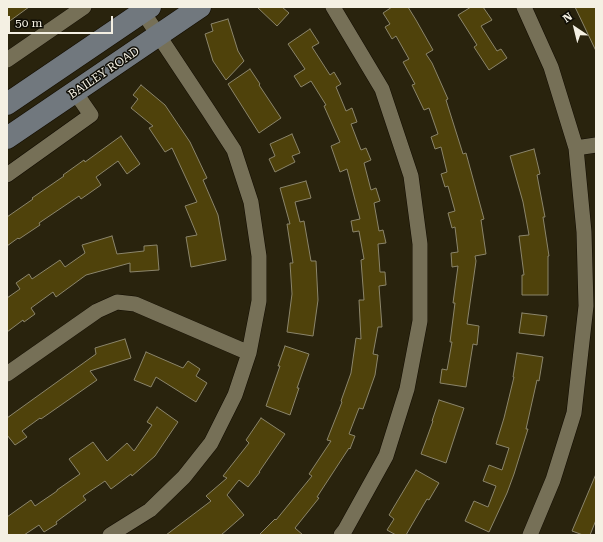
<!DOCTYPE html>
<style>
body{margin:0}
#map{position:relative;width:603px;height:542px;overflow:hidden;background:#29230d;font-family:"Roboto Serif",serif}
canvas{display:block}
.frame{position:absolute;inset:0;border:8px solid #f4f0e3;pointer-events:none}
.north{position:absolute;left:555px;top:8px;width:40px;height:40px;-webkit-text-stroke:3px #0f0d05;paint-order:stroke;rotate:325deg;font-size:11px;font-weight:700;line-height:16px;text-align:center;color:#f4f0e3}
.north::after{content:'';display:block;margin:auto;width:14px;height:18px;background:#f4f0e3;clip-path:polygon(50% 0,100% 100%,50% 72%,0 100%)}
.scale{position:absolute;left:8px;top:16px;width:105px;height:18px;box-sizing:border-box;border:2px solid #f4f0e3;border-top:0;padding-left:5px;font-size:12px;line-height:14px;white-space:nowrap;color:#f4f0e3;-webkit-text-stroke:3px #0f0d05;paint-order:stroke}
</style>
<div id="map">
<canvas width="603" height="542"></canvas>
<div class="frame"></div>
<div class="north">N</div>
<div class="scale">50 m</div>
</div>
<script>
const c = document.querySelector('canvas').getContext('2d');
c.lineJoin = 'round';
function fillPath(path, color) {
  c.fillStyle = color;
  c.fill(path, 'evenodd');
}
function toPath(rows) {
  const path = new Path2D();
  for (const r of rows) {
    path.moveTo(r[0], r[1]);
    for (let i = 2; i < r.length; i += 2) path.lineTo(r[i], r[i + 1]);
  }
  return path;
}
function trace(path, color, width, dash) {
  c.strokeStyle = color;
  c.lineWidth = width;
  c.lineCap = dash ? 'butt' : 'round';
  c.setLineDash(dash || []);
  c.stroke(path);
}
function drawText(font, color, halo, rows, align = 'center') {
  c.font = font + ' "Roboto Serif",serif';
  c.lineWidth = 3;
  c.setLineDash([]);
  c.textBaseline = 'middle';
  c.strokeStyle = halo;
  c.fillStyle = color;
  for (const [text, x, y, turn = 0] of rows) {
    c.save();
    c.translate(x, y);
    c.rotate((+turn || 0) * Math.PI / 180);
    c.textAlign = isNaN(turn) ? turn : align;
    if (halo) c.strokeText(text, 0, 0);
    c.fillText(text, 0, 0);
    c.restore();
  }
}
const building = toPath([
 [7,7,29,7,7,23,7,7],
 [257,7,282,7,289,13,277,26,257,7],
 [392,7,408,7,416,20,433,50,426,54,432,63,448,99,446,100,463,154,466,153,484,219,481,220,486,254,475,256,476,261,467,324,479,326,477,345,473,344,466,387,440,383,442,369,447,370,452,342,450,342,455,303,453,303,458,266,452,267,451,253,458,252,455,227,452,228,448,213,455,211,448,186,445,187,441,174,447,172,441,147,435,149,431,137,438,134,429,108,424,110,412,85,415,84,403,62,409,59,396,36,392,39,385,27,390,24,383,13,392,7],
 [471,7,483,7,492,20,481,26,497,51,501,49,507,58,489,70,474,47,477,45,458,15,471,7],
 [575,7,596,7,596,51,575,7],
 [228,19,238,51,244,61,226,80,213,61,205,34,213,31,211,24,228,19],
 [310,29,319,43,312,47,330,75,334,72,341,84,336,87,346,111,352,108,357,122,351,124,361,150,366,148,371,160,364,163,371,190,376,188,380,201,374,203,379,231,383,230,386,243,378,244,380,272,385,272,386,285,379,286,382,327,378,327,373,354,378,355,375,375,363,409,359,408,349,434,355,436,350,449,349,448,317,497,319,498,295,528,303,535,259,535,275,519,276,520,312,476,309,474,331,441,327,440,342,402,341,401,351,373,356,338,361,339,359,300,364,300,361,260,364,259,359,231,353,232,351,221,360,219,347,169,340,172,331,146,340,142,324,106,326,105,311,81,301,87,294,76,305,69,288,44,310,29],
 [250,69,260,84,259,85,281,118,259,133,228,84,250,69],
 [141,85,165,105,190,142,207,178,203,180,218,215,226,260,191,267,186,237,197,235,185,206,197,202,172,148,165,152,149,128,153,126,131,108,138,99,133,95,141,85],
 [292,134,300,153,292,156,295,162,275,172,269,159,275,156,270,144,292,134],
 [121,136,140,164,127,174,118,161,96,177,101,185,81,199,79,196,39,223,40,225,19,239,18,238,7,246,7,217,33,199,32,198,64,176,63,175,84,160,85,162,121,136],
 [534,149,540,174,537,175,545,217,543,217,549,256,548,256,548,295,522,295,522,275,524,275,519,236,529,235,523,202,510,156,534,149],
 [306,181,311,198,295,202,300,222,304,221,311,261,316,261,318,300,313,336,287,332,292,294,290,263,293,263,287,224,290,224,280,188,306,181],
 [112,236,117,254,144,251,144,246,157,245,159,270,130,272,130,263,86,275,56,297,53,292,31,308,35,314,24,322,23,320,7,332,7,298,20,289,16,283,29,274,32,279,60,260,65,267,85,253,82,245,112,236],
 [522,313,547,316,544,336,519,333,522,313],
 [125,339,131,358,90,371,97,380,41,419,40,418,22,431,27,437,15,445,7,435,7,418,96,354,95,348,125,339],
 [285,346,309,354,297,388,299,388,290,415,266,406,280,366,278,366,285,346],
 [146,352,183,368,188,361,200,369,196,376,207,383,196,402,156,377,151,387,134,380,146,352],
 [517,353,543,357,539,381,537,380,526,429,528,429,514,474,507,493,489,532,465,521,474,501,488,507,496,486,483,481,489,465,502,470,509,448,496,444,504,418,514,377,513,377,517,353],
 [439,400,464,408,446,463,421,454,433,421,432,421,439,400],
 [157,407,178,422,155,456,132,476,131,474,111,489,105,481,83,496,86,500,56,522,57,524,44,532,39,525,24,535,7,535,7,517,31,500,35,506,57,491,57,490,80,474,69,459,93,442,107,461,127,443,134,451,152,425,147,422,157,407],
 [261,418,285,434,259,472,260,472,248,487,239,480,227,495,244,515,221,535,166,535,211,501,206,496,227,478,223,476,249,443,246,440,261,418],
 [416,470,439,483,429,500,427,499,406,535,396,535,387,530,394,519,389,515,416,470],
 [596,474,596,520,590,535,583,535,572,531,596,474]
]);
fillPath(building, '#4f420b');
trace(building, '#8b856b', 1);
const street = toPath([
 [333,7,382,89,411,176,420,244,420,321,407,389,386,456,345,530,341,535],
 [524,7,551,67,576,148,584,232,586,306,574,413,553,480,530,535],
 [7,60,84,7],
 [576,148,596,145],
 [7,175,91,115,75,92],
 [7,374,97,311,117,302,135,304,249,353],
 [110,535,150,510,184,477,211,443,235,395,249,353,259,301,259,256,251,202,234,150,208,110,143,12]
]);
const secondary = toPath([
 [7,104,150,7],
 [7,138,200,7]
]);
trace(street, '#120c00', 16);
trace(secondary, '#120c00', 23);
trace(street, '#767057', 15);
trace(secondary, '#71787e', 22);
drawText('12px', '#f4f0e3', '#0f0d05', [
 ["BAILEY ROAD",104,73,-34]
]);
</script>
